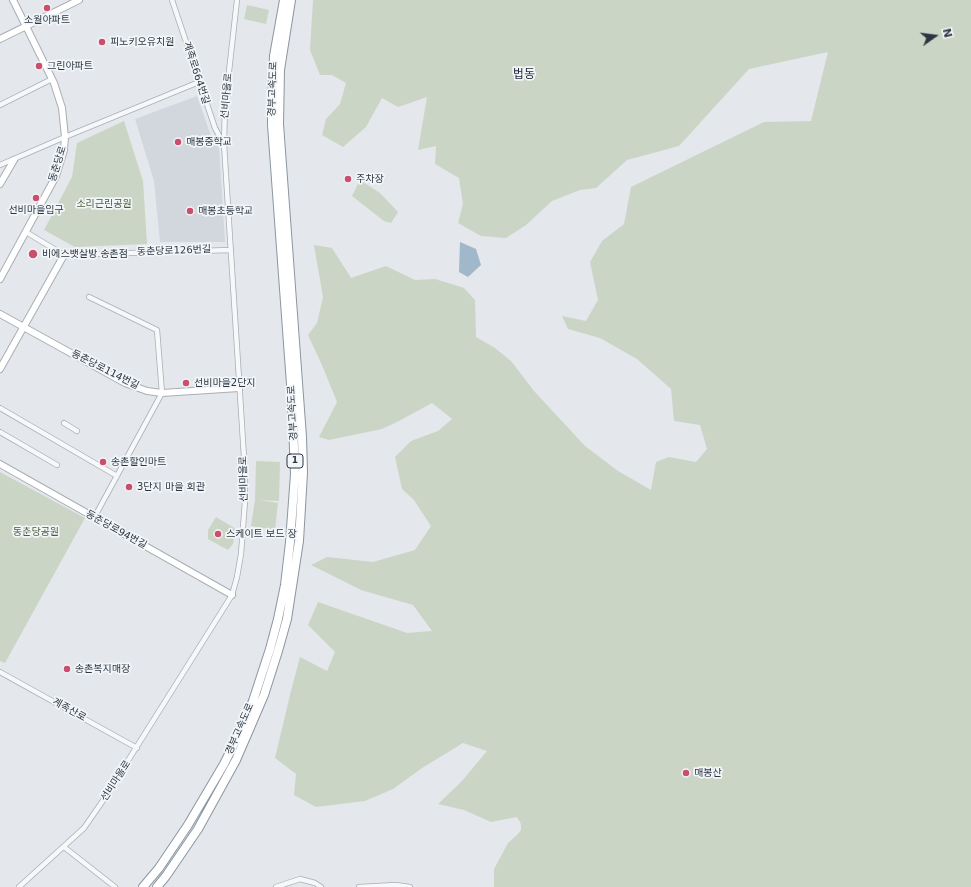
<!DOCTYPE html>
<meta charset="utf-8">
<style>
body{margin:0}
#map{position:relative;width:971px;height:887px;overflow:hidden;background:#e4e7eb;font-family:"DejaVu Sans",sans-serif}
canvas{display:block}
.north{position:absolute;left:915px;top:16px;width:40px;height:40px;-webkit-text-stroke:3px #f3f6f8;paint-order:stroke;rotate:76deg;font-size:11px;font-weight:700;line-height:16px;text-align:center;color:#2c3643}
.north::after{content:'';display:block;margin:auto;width:14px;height:18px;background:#2c3643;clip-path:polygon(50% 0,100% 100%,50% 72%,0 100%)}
</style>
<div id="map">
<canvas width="971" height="887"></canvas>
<div class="north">N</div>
</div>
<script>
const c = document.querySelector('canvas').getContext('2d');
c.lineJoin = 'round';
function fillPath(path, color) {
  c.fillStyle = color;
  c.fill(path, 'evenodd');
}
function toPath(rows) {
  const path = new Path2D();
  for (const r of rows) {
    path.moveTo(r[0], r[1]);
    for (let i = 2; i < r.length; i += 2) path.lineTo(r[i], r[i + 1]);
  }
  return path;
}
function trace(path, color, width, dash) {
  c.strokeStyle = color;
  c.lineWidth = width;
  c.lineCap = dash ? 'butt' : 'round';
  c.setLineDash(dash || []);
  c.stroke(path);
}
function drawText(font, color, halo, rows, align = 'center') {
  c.font = font + ' "DejaVu Sans","Noto Sans KR",sans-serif';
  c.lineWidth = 3.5;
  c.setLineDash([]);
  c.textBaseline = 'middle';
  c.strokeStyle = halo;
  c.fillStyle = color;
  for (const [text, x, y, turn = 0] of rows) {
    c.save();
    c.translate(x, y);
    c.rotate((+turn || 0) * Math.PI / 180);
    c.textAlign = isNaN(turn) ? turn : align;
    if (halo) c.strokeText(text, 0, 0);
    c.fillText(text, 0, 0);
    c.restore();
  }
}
fillPath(toPath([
 [197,96,211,136,219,148,225,242,160,242,154,181,135,119]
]), '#d2d7dd');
fillPath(toPath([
 [313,0,971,0,971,887,494,887,494,869,508,843,517,835,521,830,521,824,517,817,491,822,464,810,438,804,462,781,487,751,463,743,422,768,393,789,365,801,316,807,294,795,296,774,275,758,291,691,300,657,327,671,335,652,308,625,318,602,407,633,432,631,413,605,361,590,311,565,327,557,373,562,415,550,431,526,414,500,402,489,395,457,411,441,438,431,452,419,432,403,397,422,382,429,329,440,319,437,337,402,322,365,308,335,317,323,323,297,314,245,332,248,351,278,386,266,415,280,435,279,464,288,475,300,476,337,495,348,511,361,534,391,585,446,618,471,651,490,656,462,669,457,696,462,707,449,700,425,674,421,671,389,637,359,600,338,568,329,562,316,586,321,598,300,590,262,602,241,624,224,631,187,764,122,811,121,828,52,749,69,679,146,627,160,596,188,580,190,552,201,526,225,506,238,481,236,458,223,463,204,459,178,435,164,436,146,418,150,427,97,398,107,382,98,366,127,343,147,322,135,326,119,340,104,346,83,332,75,320,75,310,50],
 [247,5,269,10,266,24,244,19],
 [124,121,143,181,147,244,75,247,44,230,72,177,77,143],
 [360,180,380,193,398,212,391,223,384,221,352,196],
 [256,461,280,462,279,501,260,500,278,503,275,530,251,526,255,500],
 [0,472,85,518,5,663,0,661],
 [216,517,236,529,233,544,228,550,208,539,208,530]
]), '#cbd5c5');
fillPath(toPath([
 [460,242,476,249,481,265,468,277,459,272]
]), '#a0b8c9');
const street = toPath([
 [172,0,215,128,223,143],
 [0,105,52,79],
 [0,165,65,137,199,82],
 [26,232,64,255,231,250],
 [89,297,157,330,162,393,94,518],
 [0,408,117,476],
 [64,423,77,431],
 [0,432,57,465],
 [0,672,137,748],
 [64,847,115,887],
 [19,887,84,828,102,802,232,595,237,577,241,554,245,501,245,473,224,144,225,107,237,0],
 [276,887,300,879,315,883,321,887],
 [359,887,396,885,410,887]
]);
const secondary = toPath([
 [0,39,79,0],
 [0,184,14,160],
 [0,279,56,176,64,150,65,137,62,108,54,83,13,0],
 [0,314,125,383,147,391,162,393,239,388],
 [0,369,64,255],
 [0,464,232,595]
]);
const highway = toPath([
 [143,887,159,868,188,825,224,764,241,730,253,701,270,649,278,619,285,585,290,542,295,474,292,398,272,125,272,105,274,56,284,0],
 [157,887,166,876,198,829,236,760,249,730,264,695,278,651,287,619,299,541,303,473,302,437,279,124,280,70,291,0]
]);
trace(street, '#a9aeb5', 6);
trace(secondary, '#a9aeb5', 8);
trace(highway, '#8b96a1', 10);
trace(street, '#f6f8f9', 4.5);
trace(secondary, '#fff', 6);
trace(highway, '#fff', 8);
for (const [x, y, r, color] of [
 [47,8,4,"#ca4e6d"],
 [102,42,4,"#ca4e6d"],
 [39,66,4,"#ca4e6d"],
 [178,142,4,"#ca4e6d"],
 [348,179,4,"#ca4e6d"],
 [36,198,4,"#ca4e6d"],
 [190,211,4,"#ca4e6d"],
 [33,254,5,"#ca4e6d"],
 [186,383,4,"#ca4e6d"],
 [103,462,4,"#ca4e6d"],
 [129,487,4,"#ca4e6d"],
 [218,534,4,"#ca4e6d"],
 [67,669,4,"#ca4e6d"],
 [686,773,4,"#ca4e6d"]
]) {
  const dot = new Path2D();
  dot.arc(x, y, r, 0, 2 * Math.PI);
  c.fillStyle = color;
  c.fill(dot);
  trace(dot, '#f3f6f8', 1.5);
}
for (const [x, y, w] of [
 [295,461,16]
]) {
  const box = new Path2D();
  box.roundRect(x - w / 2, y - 7, w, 14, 3);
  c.fillStyle = '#f3f6f8';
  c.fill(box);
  trace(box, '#2c3643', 1);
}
drawText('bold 9px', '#2c3643', null, [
 ["1",295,461]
]);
drawText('10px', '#2c3643', '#f3f6f8', [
 ["소월아파트",47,20,"center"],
 ["피노키오유치원",110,42],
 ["그린아파트",47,66],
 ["매봉중학교",186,142],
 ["주차장",356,179],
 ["선비마을입구",36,210,"center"],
 ["매봉초등학교",198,211],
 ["비에스뱃살방 송촌점",42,254],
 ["선비마을2단지",194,383],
 ["송촌할인마트",111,462],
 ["3단지 마을 회관",137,487],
 ["스케이트 보드 장",226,534],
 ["송촌복지매장",75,669],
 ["매봉산",694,773]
], 'left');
drawText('10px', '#2c3643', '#f3f6f8', [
 ["계족로664번길",196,73,72],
 ["경부고속도로",273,89,-88],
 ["선비마을로",227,96,-85],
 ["동춘당로",58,164,-73],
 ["동춘당로126번길",174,251,-2],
 ["동춘당로114번길",105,370,27],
 ["경부고속도로",293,413,-93],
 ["선비마을로",244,479,-91],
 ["동춘당로94번길",116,530,29],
 ["계족산로",69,710,29],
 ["경부고속도로",240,729,-66],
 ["선비마을로",116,781,-57]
]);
drawText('10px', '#445e39', '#f3f6f8', [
 ["소리근린공원",104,204],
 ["동춘당공원",36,532]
]);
drawText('12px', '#1e2734', '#f3f6f8', [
 ["법동",524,75]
]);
</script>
